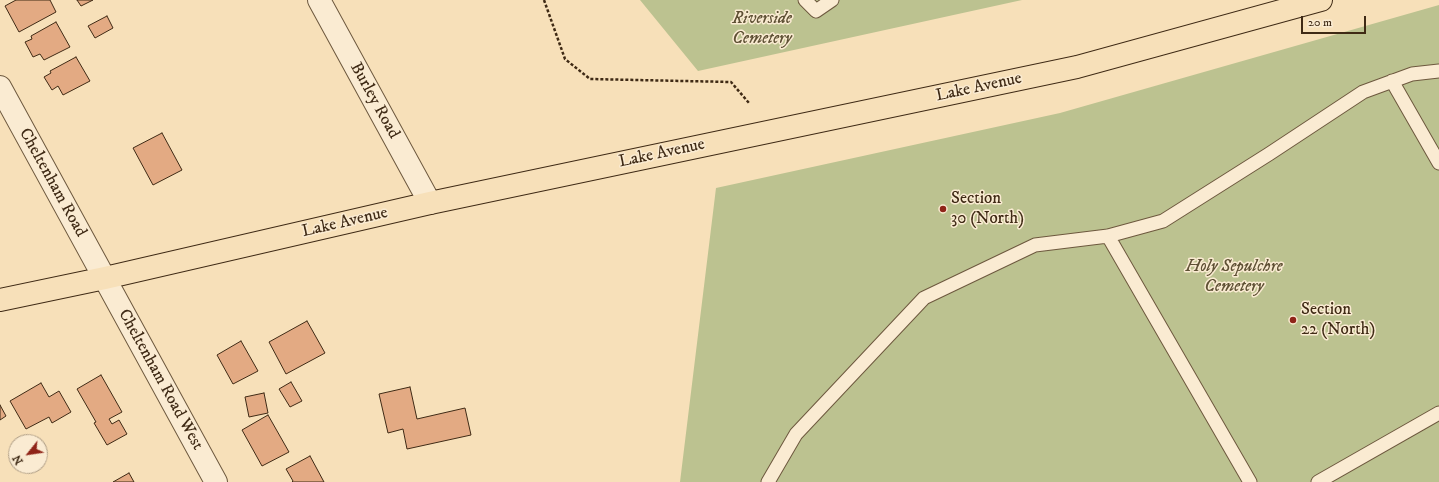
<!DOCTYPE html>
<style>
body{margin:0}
#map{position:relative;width:1439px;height:482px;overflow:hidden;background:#f7e0b9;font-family:"IM FELL DW Pica",serif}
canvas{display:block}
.north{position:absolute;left:8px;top:434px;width:40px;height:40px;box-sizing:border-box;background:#faebd2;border:1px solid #af9e86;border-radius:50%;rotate:240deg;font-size:11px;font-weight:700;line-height:16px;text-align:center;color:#3f2a15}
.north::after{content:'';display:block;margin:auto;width:14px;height:18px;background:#8f2418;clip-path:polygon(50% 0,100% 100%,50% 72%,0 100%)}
.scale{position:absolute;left:1301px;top:16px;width:65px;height:18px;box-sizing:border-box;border:2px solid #3f2a15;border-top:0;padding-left:5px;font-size:12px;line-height:14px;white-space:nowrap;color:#3f2a15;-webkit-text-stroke:3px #faebd2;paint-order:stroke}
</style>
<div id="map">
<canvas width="1439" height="482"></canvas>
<div class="north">N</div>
<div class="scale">20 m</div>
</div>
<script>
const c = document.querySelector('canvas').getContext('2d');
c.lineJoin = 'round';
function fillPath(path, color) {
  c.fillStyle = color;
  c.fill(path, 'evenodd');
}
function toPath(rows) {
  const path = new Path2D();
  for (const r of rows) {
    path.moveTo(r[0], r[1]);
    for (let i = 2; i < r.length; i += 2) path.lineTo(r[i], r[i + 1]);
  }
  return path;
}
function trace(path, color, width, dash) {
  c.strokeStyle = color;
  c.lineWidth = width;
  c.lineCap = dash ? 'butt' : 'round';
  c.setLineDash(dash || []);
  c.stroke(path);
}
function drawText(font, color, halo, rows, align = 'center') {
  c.font = font + ' "IM FELL DW Pica",serif';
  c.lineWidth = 3;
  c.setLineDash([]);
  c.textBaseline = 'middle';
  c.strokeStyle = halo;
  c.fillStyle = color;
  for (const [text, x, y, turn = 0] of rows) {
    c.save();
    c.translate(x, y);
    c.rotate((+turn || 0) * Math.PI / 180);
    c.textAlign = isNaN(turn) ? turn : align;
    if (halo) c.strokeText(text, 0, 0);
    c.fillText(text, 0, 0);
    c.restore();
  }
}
fillPath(toPath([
 [640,0,1022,0,698,71],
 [1439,5,1439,482,680,482,716,188,1060,113]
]), '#bcc290');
const building = toPath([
 [16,0,50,0,56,12,19,32,5,6,16,0],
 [77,0,93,0,81,6,77,0],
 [107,16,113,28,95,38,88,26,107,16],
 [56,22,70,47,44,60,40,54,33,57,25,42,32,39,31,36,56,22],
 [76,57,90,81,63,95,58,86,52,90,44,77,51,73,50,71,76,57],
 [162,133,182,170,153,185,133,148,162,133],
 [307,321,325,353,286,374,269,342,307,321],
 [241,341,258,371,233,384,217,355,241,341],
 [101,375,122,412,109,419,112,424,119,420,127,434,107,445,94,423,96,422,77,389,101,375],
 [291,382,302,401,290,407,279,389,291,382],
 [41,383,49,397,59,391,71,412,52,423,49,417,26,429,10,401,41,383],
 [410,387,417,419,465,408,471,435,407,449,403,429,388,433,379,394,410,387],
 [264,393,268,413,249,417,245,397,264,393],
 [0,405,6,416,0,420,0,405],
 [268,415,289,452,262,466,242,430,268,415],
 [310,456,324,482,292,482,293,481,286,469,310,456],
 [129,473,134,482,113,482,129,473]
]);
fillPath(building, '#e3aa83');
trace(building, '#3f2a15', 1);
const lane = toPath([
 [805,0,816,11,832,0],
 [1392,81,1439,163],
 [1108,236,1250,482],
 [768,482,796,434,924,298,1035,245,1108,236,1163,221,1269,154,1363,92,1412,74,1439,71],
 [1318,482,1439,413]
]);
const street = toPath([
 [319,0,430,203],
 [0,87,216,482]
]);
const primary = toPath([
 [0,300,105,278,430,203,1077,67,1321,0]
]);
trace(lane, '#6d583e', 15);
trace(street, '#6d583e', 24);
trace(primary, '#3f2a15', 24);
trace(toPath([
 [544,0,565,59,590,79,731,82,749,103]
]), '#3f2a15', 2.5, [3, 2]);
trace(lane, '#faebd2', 13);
trace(street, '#faebd2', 22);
trace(primary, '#f7e0b9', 22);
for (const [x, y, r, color] of [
 [943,209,4,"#8f2418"],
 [1293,320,4,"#8f2418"]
]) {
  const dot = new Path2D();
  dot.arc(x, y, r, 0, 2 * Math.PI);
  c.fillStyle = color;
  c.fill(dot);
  trace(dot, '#faebd2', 1.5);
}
drawText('italic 17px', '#5e5034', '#faebd2', [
 ["Riverside",762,19],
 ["Cemetery",762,39],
 ["Holy Sepulchre",1234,267],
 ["Cemetery",1234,287]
]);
drawText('17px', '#3f2a15', '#faebd2', [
 ["Lake Avenue",979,88,-12],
 ["Burley Road",374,101,61],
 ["Lake Avenue",662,154,-12],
 ["Cheltenham Road",52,183,61],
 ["Lake Avenue",345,223,-13],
 ["Cheltenham Road West",160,380,61]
]);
drawText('17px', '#3f2a15', '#faebd2', [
 ["Section",951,199],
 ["30 (North)",951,219],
 ["Section",1301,310],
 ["22 (North)",1301,330]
], 'left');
</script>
